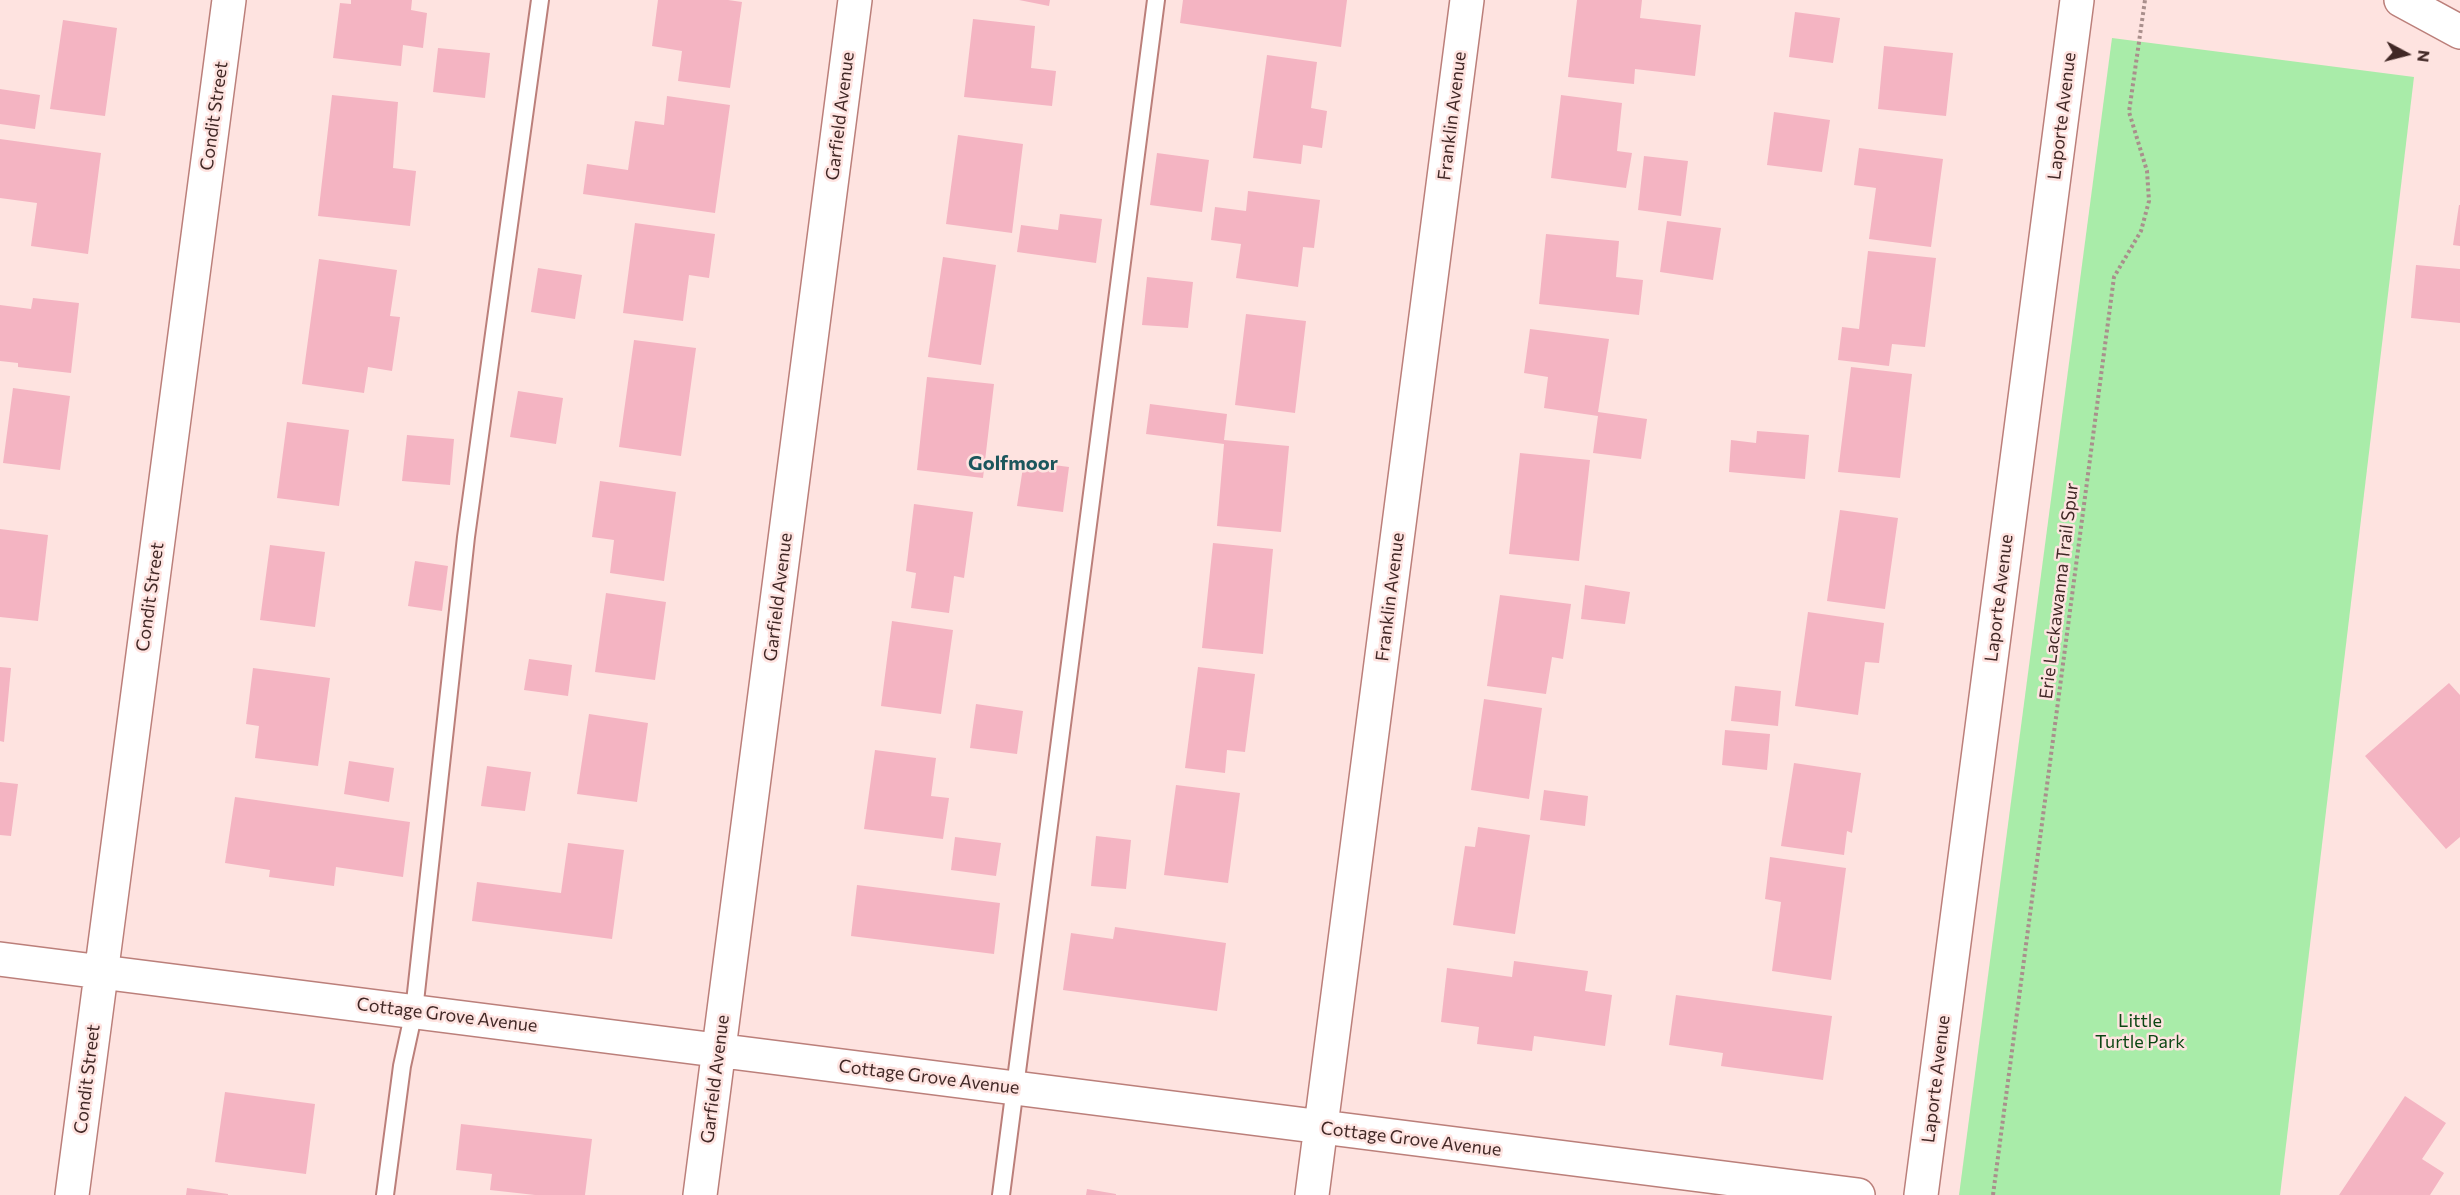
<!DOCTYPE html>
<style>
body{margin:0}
#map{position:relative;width:2460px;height:1195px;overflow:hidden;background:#fee3e0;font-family:Commissioner,sans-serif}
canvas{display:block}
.north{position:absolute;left:2376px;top:24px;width:60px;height:60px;-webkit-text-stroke:4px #fee3e0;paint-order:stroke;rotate:97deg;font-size:16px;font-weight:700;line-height:24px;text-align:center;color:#412826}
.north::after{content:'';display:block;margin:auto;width:21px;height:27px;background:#412826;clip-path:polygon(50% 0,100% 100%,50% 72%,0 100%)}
</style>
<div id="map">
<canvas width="2460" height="1195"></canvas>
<div class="north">N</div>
</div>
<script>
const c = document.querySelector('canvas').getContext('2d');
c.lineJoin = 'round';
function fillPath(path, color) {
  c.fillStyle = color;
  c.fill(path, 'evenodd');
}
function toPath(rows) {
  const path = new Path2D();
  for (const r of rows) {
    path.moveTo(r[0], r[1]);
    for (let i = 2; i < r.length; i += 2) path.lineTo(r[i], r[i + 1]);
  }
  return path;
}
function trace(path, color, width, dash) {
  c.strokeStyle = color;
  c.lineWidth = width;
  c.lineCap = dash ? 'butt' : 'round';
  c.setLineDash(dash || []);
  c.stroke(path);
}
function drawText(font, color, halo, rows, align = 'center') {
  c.font = font + ' Commissioner,sans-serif';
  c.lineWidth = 5;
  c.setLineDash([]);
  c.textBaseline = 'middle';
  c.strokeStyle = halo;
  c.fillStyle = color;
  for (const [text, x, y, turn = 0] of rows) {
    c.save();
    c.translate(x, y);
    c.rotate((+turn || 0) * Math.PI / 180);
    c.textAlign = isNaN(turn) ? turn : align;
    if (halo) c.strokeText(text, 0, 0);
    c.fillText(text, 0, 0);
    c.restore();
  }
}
fillPath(toPath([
 [2112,38,2414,77,2280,1195,1959,1195]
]), '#a9eca9');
fillPath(toPath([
 [351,0,412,0,411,10,427,13,423,48,403,45,401,66,333,58,340,3,351,4],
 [658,0,728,0,742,2,730,88,678,81,682,51,652,46],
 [1019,0,1050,0,1049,6],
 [1183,0,1347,0,1341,47,1180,23],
 [1577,0,1642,0,1640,18,1701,25,1695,76,1635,69,1634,84,1568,77],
 [1795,12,1840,18,1833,63,1789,57],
 [973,19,1035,26,1031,68,1056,71,1052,106,964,97],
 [63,20,117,28,105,116,50,109],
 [1884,46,1953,53,1946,116,1878,109],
 [438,48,490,53,485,98,433,92],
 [1267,55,1317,62,1311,108,1327,111,1322,148,1303,145,1301,164,1253,158],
 [0,89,40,95,35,129,0,124],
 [332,95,398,102,393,168,416,171,410,226,318,216],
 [1561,95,1622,103,1617,151,1632,153,1626,188,1551,178],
 [667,96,730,105,715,213,583,194,587,164,628,170,635,121,664,125],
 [1774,112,1830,120,1822,172,1767,165],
 [958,135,1023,144,1012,233,946,224],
 [0,139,101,153,88,254,31,246,37,203,0,198],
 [1859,148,1943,159,1931,247,1869,239,1876,188,1854,185],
 [1157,153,1209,160,1202,212,1150,205],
 [1644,156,1688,161,1681,216,1638,210],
 [1248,191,1320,200,1314,248,1303,247,1298,287,1236,278,1241,244,1211,240,1215,207,1246,211],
 [2459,205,2460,205,2460,246,2453,245],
 [1060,214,1102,219,1096,263,1017,252,1021,225,1058,230],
 [1667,221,1721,228,1713,280,1660,272],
 [635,223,715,234,709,278,689,275,683,321,623,313],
 [1546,234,1619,241,1616,277,1643,280,1639,315,1539,304],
 [1868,251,1936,258,1925,347,1892,344,1889,366,1838,360,1842,327,1859,329],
 [943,257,996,265,981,365,928,357],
 [319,259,397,270,390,316,400,317,392,371,368,367,364,393,302,384],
 [2416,265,2460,269,2460,323,2411,318],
 [538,268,582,275,575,319,531,312],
 [1147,277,1193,282,1188,328,1142,325],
 [33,298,79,303,71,373,18,367,18,363,0,361,0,305,31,309],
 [1246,314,1306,321,1295,413,1235,405],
 [1530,329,1609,339,1598,412,1647,419,1641,459,1593,453,1598,416,1544,408,1548,377,1524,373],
 [634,340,696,348,681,456,619,447],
 [1851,367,1912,374,1900,478,1838,472],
 [927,377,994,384,983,478,917,470],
 [13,388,70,396,60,470,3,463],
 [518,391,563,398,556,444,510,437],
 [1150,404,1227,414,1224,440,1289,446,1281,532,1217,526,1224,444,1146,434],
 [287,422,349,430,339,506,277,498],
 [1757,431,1809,435,1805,479,1729,472,1731,440,1756,443],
 [407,435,454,439,450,485,402,481],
 [1520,453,1590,460,1579,561,1509,554],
 [1024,461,1069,467,1063,512,1017,506],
 [600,481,676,492,664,581,610,573,614,540,592,537],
 [914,504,973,512,964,578,954,576,949,613,911,608,916,573,906,571],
 [1840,510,1898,518,1885,609,1827,601],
 [0,529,48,535,38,621,0,617],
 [1213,543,1273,549,1263,654,1202,648],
 [270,545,325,552,315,627,260,620],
 [415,561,448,566,442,611,408,606],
 [1585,585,1630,592,1625,624,1581,619],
 [606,593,666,602,655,680,595,672],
 [1500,595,1571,604,1563,659,1552,657,1546,694,1487,686],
 [1808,612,1884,623,1879,663,1865,662,1858,715,1795,706],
 [892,621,953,630,941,714,881,706],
 [529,659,572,665,568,696,524,690],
 [0,667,11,668,4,742,0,741],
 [1198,667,1255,674,1245,752,1227,750,1225,773,1185,768],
 [253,668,330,678,318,766,255,758,259,726,246,724],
 [2449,683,2460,695,2460,837,2446,849,2365,756],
 [1735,686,1781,691,1778,726,1731,721],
 [1484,699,1542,708,1529,799,1471,790],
 [976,704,1023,711,1017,754,970,748],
 [589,714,648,723,637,802,577,794],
 [1725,730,1770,734,1767,770,1722,765],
 [875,750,936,758,931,796,949,798,943,839,864,829],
 [349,761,394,768,389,802,344,794],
 [1794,763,1861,773,1852,833,1847,831,1844,855,1781,846],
 [487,766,531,772,525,811,481,806],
 [0,782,18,784,11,836,0,835],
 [1176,785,1240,793,1228,883,1164,875],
 [1544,790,1588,796,1585,826,1540,820],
 [235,797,410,822,403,877,336,867,334,886,269,877,270,870,225,863],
 [1478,827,1530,835,1515,934,1453,925,1465,846,1475,847],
 [1096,836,1131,840,1126,889,1091,886],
 [955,837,1001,843,996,876,951,870],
 [568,843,624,850,612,939,472,921,477,882,561,893],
 [1770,857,1846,868,1831,980,1772,971,1781,902,1765,899],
 [857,885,1000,903,994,954,851,936],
 [1115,927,1226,943,1217,1011,1063,990,1071,933,1113,939],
 [1514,961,1588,971,1585,991,1612,995,1605,1046,1534,1036,1532,1051,1477,1044,1479,1027,1441,1022,1447,968,1512,977],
 [1676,995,1832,1016,1823,1080,1721,1066,1723,1053,1669,1045],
 [225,1092,315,1104,306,1174,215,1162],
 [2405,1096,2446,1123,2422,1159,2444,1173,2430,1195,2339,1195],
 [461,1124,592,1139,585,1195,535,1195,490,1190,492,1174,456,1170],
 [187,1188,228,1194,228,1195,186,1195],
 [1087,1189,1116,1194,1116,1195,1086,1195]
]), '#f4b4c2');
const service = toPath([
 [385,1195,402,1066,414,1011,466,537,540,0],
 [1001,1195,1156,0]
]);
const minor = toPath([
 [2401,0,2460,32],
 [0,959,1858,1195],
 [72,1195,229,0],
 [700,1195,855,0],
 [1312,1195,1467,0]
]);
const tertiary = toPath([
 [1921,1195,2077,0]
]);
trace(service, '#bb7f7a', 20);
trace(minor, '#bb7f7a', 36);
trace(tertiary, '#bb7f7a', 36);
trace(toPath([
 [1993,1195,2114,277,2141,231,2149,201,2147,171,2129,112,2145,0]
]), '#a98f8c', 4, [3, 3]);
trace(service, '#fff', 16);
trace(minor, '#fff', 33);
trace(tertiary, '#fff', 33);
drawText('18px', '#412826', '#fee3e0', [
 ["Condit Street",214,116,-82],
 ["Garfield Avenue",840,116,-83],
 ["Franklin Avenue",1452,116,-83],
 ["Laporte Avenue",2062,116,-83],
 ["Erie Lackawanna Trail Spur",2059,591,-83],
 ["Condit Street",150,597,-82],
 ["Garfield Avenue",778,597,-83],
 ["Franklin Avenue",1390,597,-83],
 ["Laporte Avenue",1999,598,-83],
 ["Cottage Grove Avenue",447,1015,7],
 ["Cottage Grove Avenue",929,1077,7],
 ["Condit Street",87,1079,-83],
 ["Garfield Avenue",715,1079,-83],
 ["Laporte Avenue",1936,1079,-83],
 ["Cottage Grove Avenue",1411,1139,7]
]);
drawText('18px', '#0c4613', '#fee3e0', [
 ["Little",2140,1021],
 ["Turtle Park",2140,1042]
]);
drawText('bold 20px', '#1b565c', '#fee3e0', [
 ["Golfmoor",1013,463]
]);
</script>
